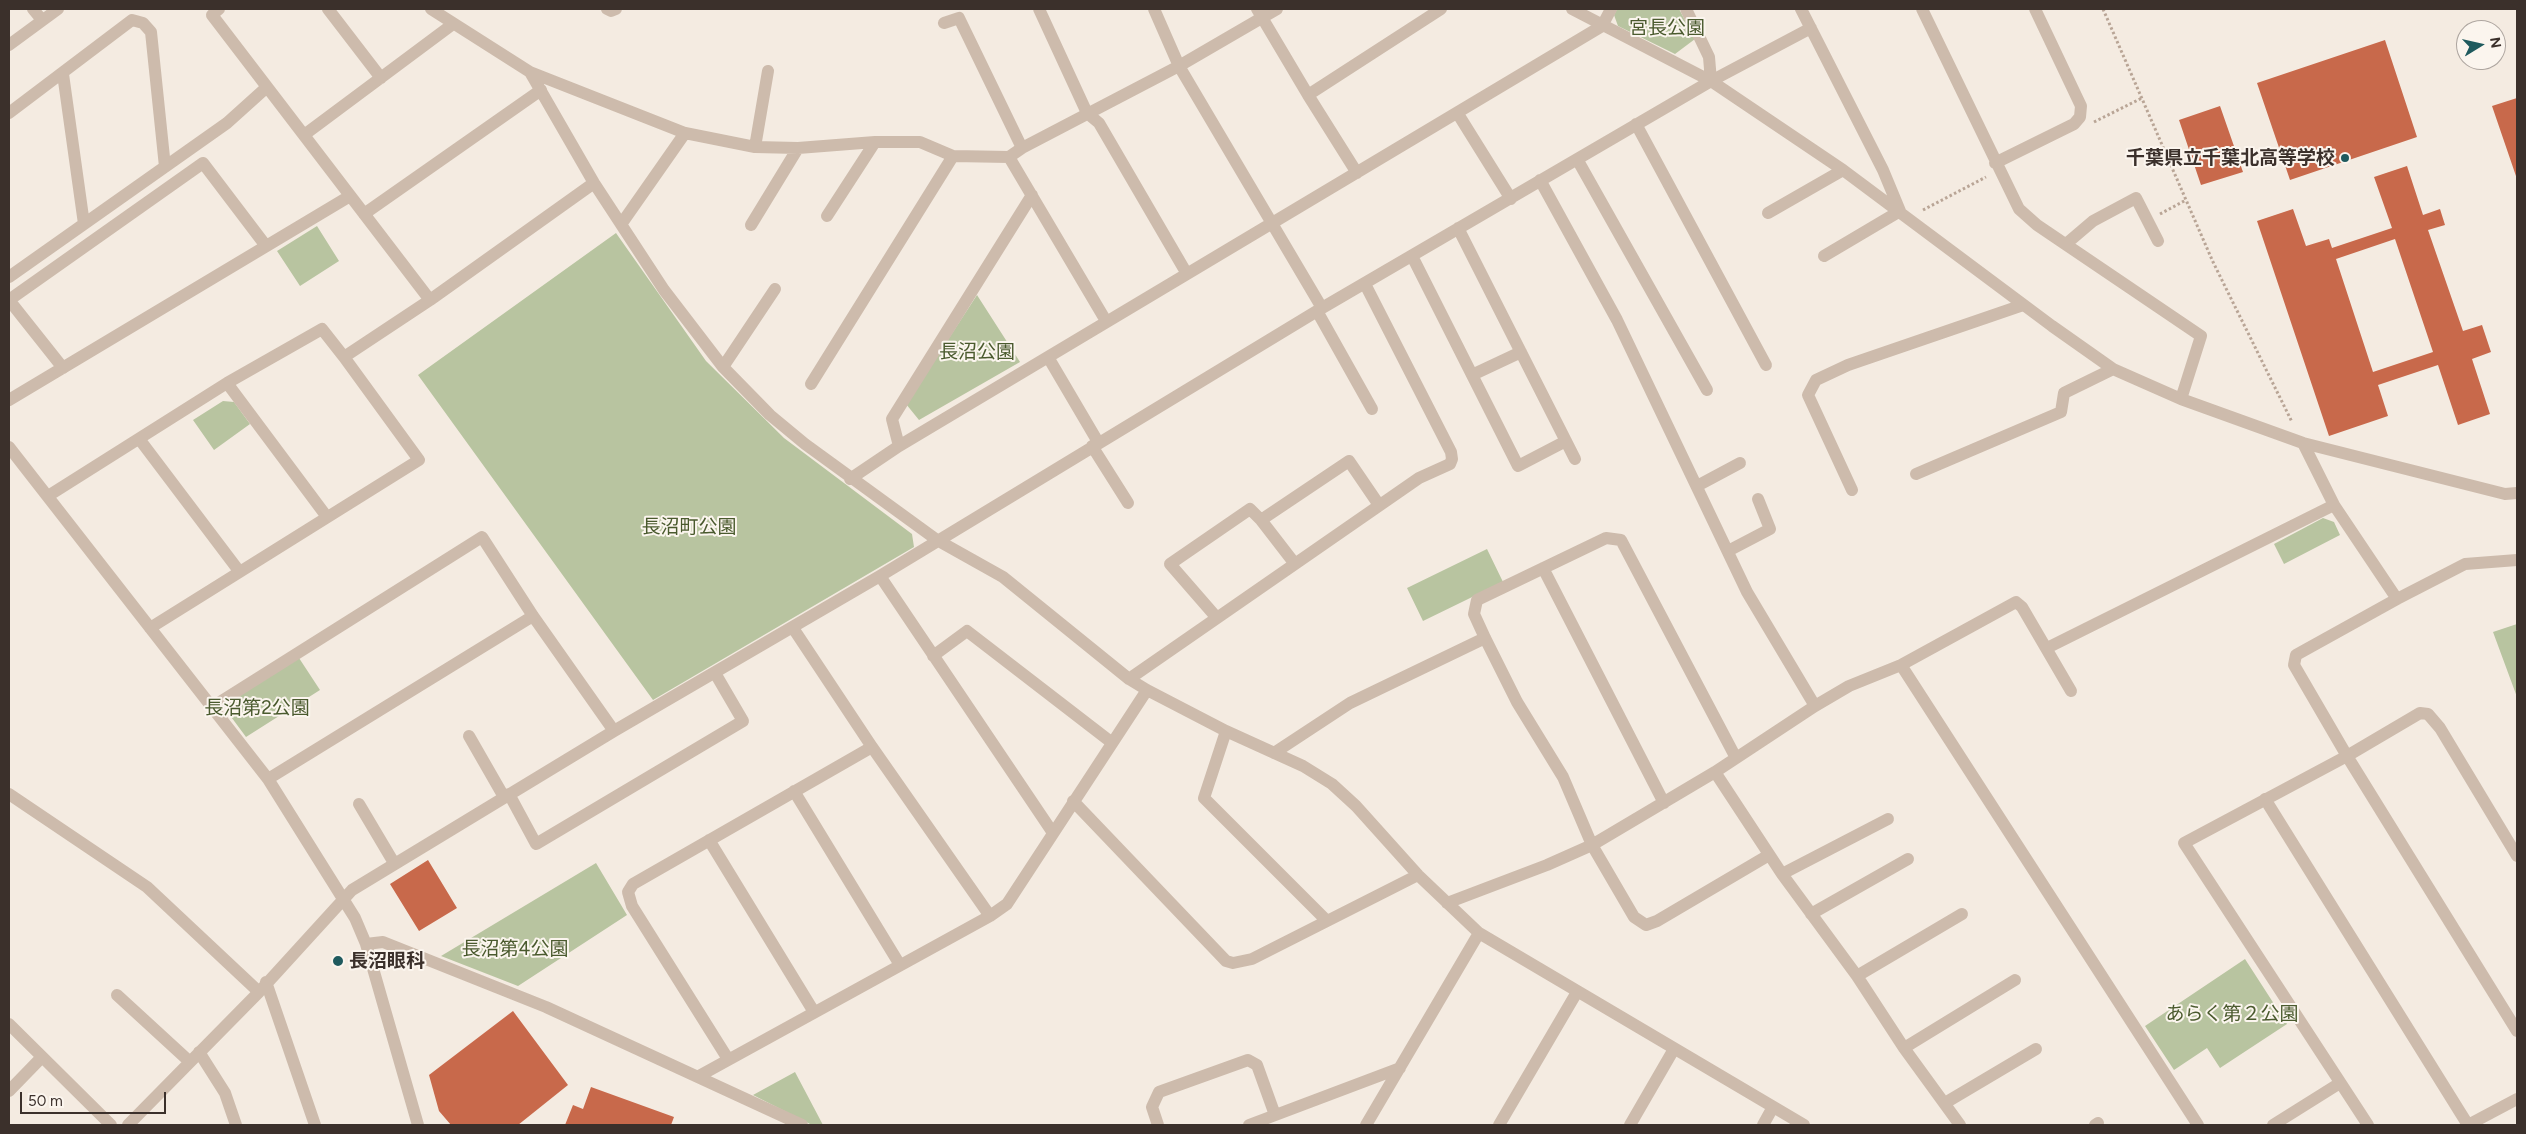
<!DOCTYPE html>
<meta charset="utf-8">
<style>
body{margin:0}
#map{position:relative;width:2526px;height:1134px;overflow:hidden;background:#f4ebe1;font-family:Figtree,sans-serif}
canvas{display:block}
.frame{position:absolute;inset:0;border:10px solid #3b302b;pointer-events:none}
.north{position:absolute;left:2456px;top:20px;width:50px;height:50px;box-sizing:border-box;background:#fbf5ee;border:1px solid #aea6a0;border-radius:50%;rotate:81deg;font-size:14px;font-weight:700;line-height:20px;text-align:center;color:#3b302b}
.north::after{content:'';display:block;margin:auto;width:18px;height:22px;background:#1f5a5e;clip-path:polygon(50% 0,100% 100%,50% 72%,0 100%)}
.scale{position:absolute;left:20px;top:1092px;width:146px;height:22px;box-sizing:border-box;border:2px solid #3b302b;border-top:0;padding-left:6px;font-size:15px;line-height:18px;white-space:nowrap;color:#3b302b;-webkit-text-stroke:4px #fbf5ee;paint-order:stroke}
</style>
<div id="map">
<canvas width="2526" height="1134"></canvas>
<div class="frame"></div>
<div class="north">N</div>
<div class="scale">50 m</div>
</div>
<script>
const c = document.querySelector('canvas').getContext('2d');
c.lineJoin = 'round';
function fillPath(path, color) {
  c.fillStyle = color;
  c.fill(path, 'evenodd');
}
function toPath(rows) {
  const path = new Path2D();
  for (const r of rows) {
    path.moveTo(r[0], r[1]);
    for (let i = 2; i < r.length; i += 2) path.lineTo(r[i], r[i + 1]);
  }
  return path;
}
function trace(path, color, width, dash) {
  c.strokeStyle = color;
  c.lineWidth = width;
  c.lineCap = dash ? 'butt' : 'round';
  c.setLineDash(dash || []);
  c.stroke(path);
}
function drawText(font, color, halo, rows, align = 'center') {
  c.font = font + ' Figtree,"Noto Sans JP",sans-serif';
  c.lineWidth = 4;
  c.setLineDash([]);
  c.textBaseline = 'middle';
  c.strokeStyle = halo;
  c.fillStyle = color;
  for (const [text, x, y, turn = 0] of rows) {
    c.save();
    c.translate(x, y);
    c.rotate((+turn || 0) * Math.PI / 180);
    c.textAlign = isNaN(turn) ? turn : align;
    if (halo) c.strokeText(text, 0, 0);
    c.fillText(text, 0, 0);
    c.restore();
  }
}
fillPath(toPath([
 [1617,9,1679,9,1695,39,1675,54,1618,26,1614,15],
 [317,226,339,261,300,286,277,251],
 [616,233,706,361,784,438,912,534,914,547,653,700,418,375],
 [977,295,1020,362,919,420,906,404],
 [223,401,234,402,250,424,214,450,193,420],
 [2323,518,2334,522,2340,535,2284,564,2274,544],
 [1487,549,1503,582,1423,621,1407,588],
 [2517,624,2517,697,2493,632],
 [299,658,320,690,246,737,226,710,229,702],
 [596,863,627,915,518,986,441,956],
 [2245,959,2287,1024,2220,1068,2207,1048,2174,1070,2145,1026],
 [795,1072,823,1125,812,1125,753,1095]
]), '#b8c4a0');
fillPath(toPath([
 [2385,40,2417,137,2290,180,2257,83],
 [2517,98,2517,179,2492,106],
 [2220,106,2243,172,2201,185,2179,120],
 [2407,166,2423,215,2440,209,2445,225,2428,230,2463,331,2482,325,2491,352,2472,359,2490,414,2458,425,2438,365,2378,385,2388,416,2329,436,2257,221,2293,209,2306,246,2329,239,2332,248,2392,228,2374,177],
 [2395,239,2433,352,2373,372,2336,259],
 [428,860,457,908,419,931,390,884],
 [513,1011,568,1085,518,1125,451,1125,439,1111,429,1075],
 [591,1087,674,1117,671,1125,565,1125,573,1105,583,1109]
]), '#c8694b');
trace(toPath([
 [2103,9,2213,262,2292,422],
 [2094,122,2142,98],
 [1923,210,1986,177],
 [2160,214,2186,200]
]), '#b9a596', 3, [2.5, 2.5]);
trace(toPath([
 [33,9,42,20],
 [219,9,212,15,430,300],
 [328,9,381,78],
 [431,9,530,72,685,133,755,147,798,148,875,142,920,142,953,156,1009,157,1106,321],
 [607,9,611,11,616,9],
 [1039,9,1087,113,1099,123,1187,274],
 [1154,9,1179,66,1322,308],
 [1257,9,1308,95,1357,173],
 [1572,9,1711,81,1843,170,2052,326,2113,369,2181,399,2303,443,2505,494,2517,493],
 [1686,9,1709,57,1711,81],
 [1801,9,1883,170,1900,211,1824,256],
 [1922,9,2019,209,2037,225,2201,336,2181,399],
 [944,23,959,18,1022,148],
 [9,45,58,9],
 [530,72,594,183,664,290,723,367,770,415,805,444,937,540,1003,577,1129,679,1147,690,1226,731,1303,766,1332,784,1356,806,1418,875,1479,933,1804,1125],
 [63,74,84,224],
 [1308,95,1441,9],
 [9,113,132,20,143,23,151,32,165,167],
 [1458,114,1511,199],
 [1636,124,1766,365],
 [304,135,453,24],
 [755,147,768,71],
 [1009,157,1022,148,1179,66,1277,9],
 [1577,159,1707,390],
 [1995,163,2074,124,2080,117,2081,106,2035,9],
 [1540,180,1617,320,1747,592,1815,706],
 [1768,213,1843,170],
 [364,214,541,90],
 [827,216,875,142],
 [622,223,685,133],
 [751,225,798,148],
 [1458,228,1575,459],
 [2066,244,2093,221,2136,198,2158,241],
 [1412,256,1518,466,1566,441],
 [9,277,227,123,267,87],
 [1317,311,1372,409],
 [344,357,430,300,594,183],
 [1048,357,1098,442],
 [723,367,775,289],
 [63,368,9,300,203,163,266,246],
 [1472,375,1521,352],
 [227,383,327,517],
 [811,384,953,156],
 [9,400,350,196],
 [140,440,239,571],
 [2303,443,2334,505,2397,599,2296,655,2294,665,2347,756,2517,1031],
 [899,446,892,419,1032,195],
 [1092,446,1128,503],
 [9,447,268,779,355,918,366,944,418,1125],
 [1916,474,2061,412,2064,393,2113,369],
 [850,479,899,446,1602,26,1611,9],
 [1697,486,1740,463],
 [1852,490,1808,395,1816,380,1848,365,2023,305],
 [48,496,227,383,322,329,344,357,419,460,150,628],
 [1261,520,1349,461,1379,505],
 [1728,551,1770,529,1758,499],
 [1543,568,1664,803],
 [880,576,1053,833],
 [2397,599,2465,564,2517,560],
 [1217,618,1170,564,1250,509,1261,520,1295,564],
 [793,628,872,747,990,916],
 [2047,648,2334,505],
 [933,656,967,631,1111,742],
 [1901,665,2198,1125],
 [1129,679,1419,478,1450,464,1452,459,1451,452,1365,284],
 [212,707,482,537,533,616,614,731],
 [1226,731,1204,798,1327,921],
 [469,736,504,797],
 [1274,753,1350,703,1485,638],
 [1736,758,1621,540,1606,538,1477,600,1474,614,1485,638,1517,702,1563,777,1592,845,1634,917,1646,925,1657,921,1769,855],
 [1715,772,1782,874,1857,976,1904,1048,1960,1125],
 [268,779,533,616],
 [794,791,900,965],
 [9,794,147,887,259,992],
 [509,794,536,844,743,721,715,673],
 [2265,799,2468,1125],
 [1073,801,1226,961,1233,963,1252,959,1418,875],
 [359,804,394,863],
 [709,840,814,1012],
 [1782,874,1888,819],
 [1447,903,1547,865,1592,845,1715,772,1815,706,1849,686,1901,665,2016,602,2022,607,2071,691],
 [1811,914,1908,859],
 [366,944,383,942,546,1007,802,1125],
 [1857,976,1962,914],
 [266,982,315,1125],
 [117,995,190,1062],
 [9,1024,111,1125],
 [1904,1048,2015,980],
 [199,1052,225,1093,236,1125],
 [728,1059,632,906,628,892,633,884,872,747],
 [699,1076,990,916,1007,904,1147,690],
 [9,1091,42,1057],
 [1945,1103,2036,1049],
 [128,1125,259,992,352,890,614,731,880,576,1322,308,1711,81,1811,28],
 [1158,1125,1152,1107,1159,1092,1248,1060,1257,1065,1275,1115],
 [1249,1125,1400,1068],
 [1366,1125,1479,933],
 [1499,1125,1577,992],
 [1630,1125,1674,1049],
 [1763,1125,1773,1107],
 [2095,1125,2098,1123],
 [2273,1125,2340,1083],
 [2368,1125,2184,843,2347,756,2420,713,2428,714,2440,728,2517,856],
 [2468,1125,2517,1099]
]), '#cdbbac', 12);
for (const [x, y, r, color] of [
 [2345,158,5,"#1f5a5e"],
 [338,961,6,"#1f5a5e"]
]) {
  const dot = new Path2D();
  dot.arc(x, y, r, 0, 2 * Math.PI);
  c.fillStyle = color;
  c.fill(dot);
  trace(dot, '#fbf5ee', 2);
}
drawText('19px', '#4a5a2e', '#fbf5ee', [
 ["宮長公園",1667,28],
 ["長沼公園",977,352],
 ["長沼町公園",689,527],
 ["長沼第2公園",257,708],
 ["長沼第4公園",515,949],
 ["あらく第２公園",2232,1014]
]);
drawText('bold 19px', '#3b302b', '#fbf5ee', [
 ["千葉県立千葉北高等学校",2335,158],
 ["長沼眼科",349,961,"left"]
], 'right');
</script>
